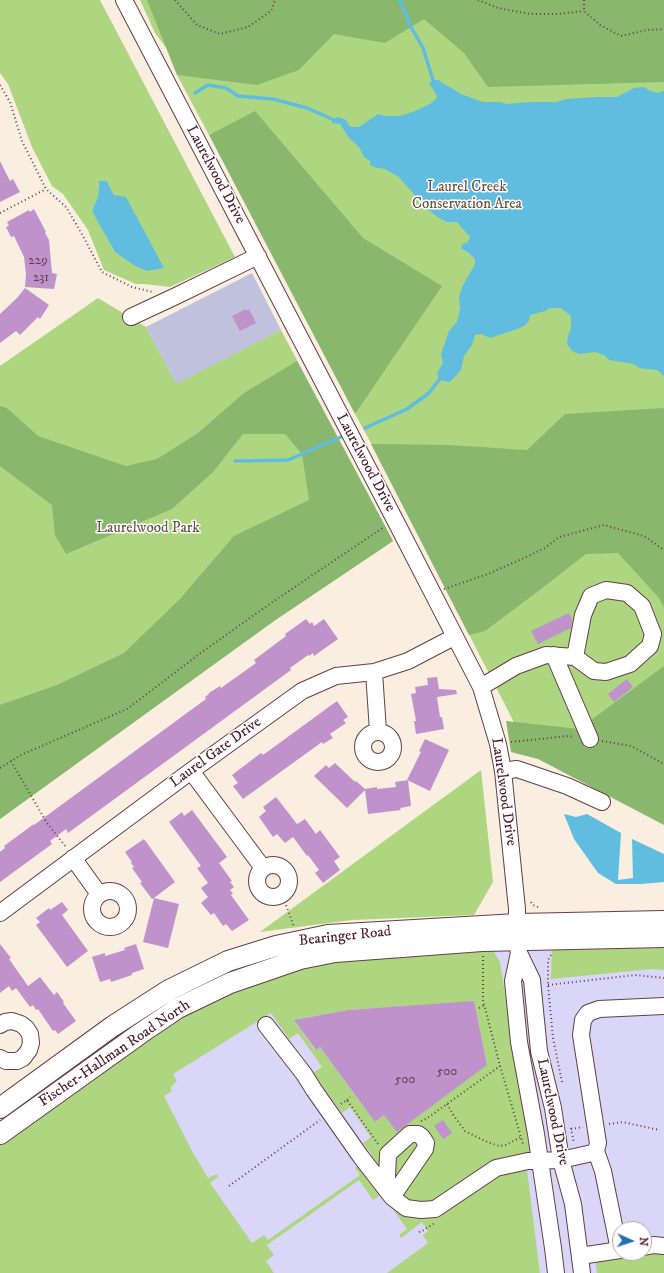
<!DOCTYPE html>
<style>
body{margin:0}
#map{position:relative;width:664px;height:1273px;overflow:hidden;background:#f9eee0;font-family:"IM FELL DW Pica",serif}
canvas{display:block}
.north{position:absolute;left:612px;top:1221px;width:40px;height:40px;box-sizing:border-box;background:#fff;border:1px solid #b7a5aa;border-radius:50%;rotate:93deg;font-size:11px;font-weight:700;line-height:16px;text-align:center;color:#4a1f2b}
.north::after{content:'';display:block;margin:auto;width:14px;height:18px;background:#1f6fb2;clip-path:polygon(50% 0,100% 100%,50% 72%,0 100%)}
</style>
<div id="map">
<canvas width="664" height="1273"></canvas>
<div class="north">N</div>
</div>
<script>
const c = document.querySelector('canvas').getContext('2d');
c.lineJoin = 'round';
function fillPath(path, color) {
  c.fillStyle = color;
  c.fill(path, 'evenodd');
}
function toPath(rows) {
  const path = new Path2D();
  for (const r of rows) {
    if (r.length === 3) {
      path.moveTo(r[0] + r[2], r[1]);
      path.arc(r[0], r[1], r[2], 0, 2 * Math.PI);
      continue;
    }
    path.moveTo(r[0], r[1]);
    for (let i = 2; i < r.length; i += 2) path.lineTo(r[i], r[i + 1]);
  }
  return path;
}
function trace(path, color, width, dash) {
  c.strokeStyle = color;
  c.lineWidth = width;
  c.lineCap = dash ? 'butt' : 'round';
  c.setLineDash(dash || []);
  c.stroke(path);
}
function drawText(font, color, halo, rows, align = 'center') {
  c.font = font + ' "IM FELL DW Pica",serif';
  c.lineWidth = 3;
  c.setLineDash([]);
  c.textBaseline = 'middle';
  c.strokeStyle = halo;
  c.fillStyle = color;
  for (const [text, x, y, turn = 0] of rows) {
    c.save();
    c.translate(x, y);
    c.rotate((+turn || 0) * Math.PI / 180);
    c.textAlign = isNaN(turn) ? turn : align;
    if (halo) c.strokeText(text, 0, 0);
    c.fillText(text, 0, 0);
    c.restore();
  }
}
fillPath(toPath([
 [664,935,664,1273,0,1273,0,1134,263,971],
 [620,1229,644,1229,644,1253,620,1253]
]), '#dad6f7');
fillPath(toPath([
 [252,273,281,330,176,385,146,327]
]), '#c0c2dd');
fillPath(toPath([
 [0,0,100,0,235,257,170,287,144,284,136,284,104,270,88,230,63,194,52,186,32,147,8,84,0,73],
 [99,181,107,181,114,195,92,211,98,196],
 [140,0,664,0,664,767,522,738,372,445,355,414,356,412,212,133,209,135,177,75,180,74,167,49,155,33],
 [98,298,146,327,176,384,281,330,393,541,274,621,0,819,0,366],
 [481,770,493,882,474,915,352,920,260,932],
 [664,935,664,970,652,969,551,979,552,942],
 [491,947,500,962,530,1152,521,1155,527,1170,540,1273,387,1273,428,1243,423,1235,428,1231,422,1222,401,1238,399,1235,407,1229,382,1194,373,1200,359,1180,267,1245,274,1255,266,1261,274,1273,0,1273,0,1134,161,1020,327,955],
 [474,1002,487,1065,384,1115,375,1122,320,1047,315,1050,296,1023,299,1019,348,1010],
 [271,1013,289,1039,298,1033,322,1067,313,1073,342,1113,350,1107,371,1137,363,1143,372,1155,355,1168,360,1175,268,1240,264,1235,252,1243,210,1183,218,1177,217,1174,208,1178,192,1151,164,1096,171,1092,171,1087,177,1081,173,1074],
 [664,1253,664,1273,597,1273,595,1259]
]), '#aed680');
fillPath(toPath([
 [147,0,664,0,664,82,488,87,464,53,424,19,385,43,334,34,299,70,257,85,177,75],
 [255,111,363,238,442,286,355,414,209,135],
 [297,361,393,541,274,621,0,819,0,705,57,685,124,653,180,599,234,536,309,500,302,454,285,434,243,434,213,472,172,509,66,554,55,535,52,505,0,466,0,406,7,408,38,436,126,466,157,459,198,433,244,393],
 [664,408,664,608,659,598,618,553,586,554,541,589,485,631,469,635,371,444,449,445,527,450,565,414],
 [664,666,664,825,538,759,511,752,506,721,579,729]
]), '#8ab76e');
fillPath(toPath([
 [433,80,438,80,461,94,483,102,501,102,506,104,531,102,555,102,567,99,596,97,617,97,634,88,644,87,648,90,658,93,664,91,664,376,657,370,639,368,634,364,609,360,604,355,595,352,579,354,572,351,567,344,568,336,571,328,571,316,561,308,550,308,545,311,530,315,529,321,524,326,517,329,490,338,481,334,475,335,472,345,464,356,461,370,450,382,439,380,437,373,443,363,441,354,449,331,457,322,460,309,459,297,462,287,475,264,475,259,469,253,461,248,462,244,467,243,470,237,457,222,447,222,439,218,426,208,399,177,385,169,377,168,370,165,370,161,364,157,359,147,349,138,340,124,332,123,332,119,338,117,346,120,350,127,359,127,378,114,385,116,399,116,413,112,430,104,437,98,435,92,429,84],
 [99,181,107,181,114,195,126,197,164,268,147,271,135,266,115,252,92,211,98,196],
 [564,814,576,817,587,814,621,833,618,880,633,878,632,839,664,854,664,882,641,884,616,884,598,873,574,839]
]), '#61bddf');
trace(toPath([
 [400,0,411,27,423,48,433,80],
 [195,93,208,85,226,88,238,96,273,99,307,108,332,119],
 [365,428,407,409,429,393,439,380],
 [235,461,288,460,341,437]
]), '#61bddf', 3.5);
fillPath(toPath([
 [0,161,10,181,13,179,20,192,0,202],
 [34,209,46,232,45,233,49,240,52,273,57,274,54,289,25,287,26,274,24,257,14,236,11,237,6,227,9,226,7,222,29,210,30,212],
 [25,288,49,305,40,319,38,317,20,335,16,331,0,343,0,314,17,298],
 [246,309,247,311,249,309,256,323,240,331,232,316],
 [569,613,572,620,571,628,538,644,531,631],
 [306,619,310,624,312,622,314,626,324,619,338,639,314,656,313,653,309,656,308,655,290,668,291,670,68,833,66,829,50,841,52,844,0,882,0,852,5,848,4,846,34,824,34,825,206,699,205,697,209,694,209,693,220,686,221,688,256,663,254,660,286,636,285,634],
 [437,677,439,689,456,690,457,694,437,697,440,717,442,717,444,729,416,734,414,721,416,721,411,694,416,693,415,687,428,685,427,678],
 [627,679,633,687,614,702,608,694],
 [337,701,348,717,343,720,346,723,330,734,333,738,323,744,322,742,243,799,233,786,238,783,232,775,261,753,263,755],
 [425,739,449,750,430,791,407,780,421,752,419,751],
 [335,763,355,782,356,781,365,789,377,787,377,789,396,787,395,782,408,780,411,806,400,808,401,810,368,814,365,790,347,808,314,776,326,765,329,768],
 [276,797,297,824,305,819,316,834,320,830,340,857,334,861,340,870,323,883,315,873,319,870,308,855,307,856,293,837,285,843,277,834,273,837,259,817,266,811,263,807],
 [192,810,227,857,219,863,232,881,230,882,234,887,230,890,233,893,231,895,249,920,232,931,226,924,223,926,214,913,211,915,201,903,208,897,201,888,208,883,197,868,201,866,169,822,182,812,184,816],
 [144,839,175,882,154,898,179,904,168,948,143,942,154,898,152,899,140,883,142,882,132,868,134,867,131,863,132,862,125,852],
 [62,902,68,910,62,915,88,951,67,967,36,925,40,922,36,918,49,908,50,910],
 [0,944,11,958,9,959,28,986,40,977,54,995,57,992,64,1002,63,1003,76,1021,58,1034,55,1030,53,1031,38,1009,36,1010,33,1005,30,1007,16,988,12,991,9,986,0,993],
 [136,944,144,969,132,973,132,975,111,982,110,979,100,982,92,957,105,953,105,956,125,950,124,948],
 [474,1001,487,1065,397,1132,384,1115,375,1122,320,1047,316,1050,294,1020,348,1010],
 [443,1120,452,1133,443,1139,434,1126]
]), '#c092cc');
const minor = toPath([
 [124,0,395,520,481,687,498,744,503,771,517,909,517,941,519,953,513,981,519,1042,536,1134,553,1248,556,1273],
 [131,317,176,296,258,256],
 [554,655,590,739],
 [374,672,378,731],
 [481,687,516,666,546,655,575,657,594,671,606,672,630,664,650,646,653,634,642,606,627,593,606,590,591,596,583,615,575,657],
 [378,747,15],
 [191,771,263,868],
 [503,771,517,769,567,786,602,802],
 [73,858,99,894],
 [273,881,16],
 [110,909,18],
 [0,913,191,771,302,691,336,676,374,672,408,661,454,637],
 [519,953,532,980,539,1051,553,1108,561,1160,573,1204,582,1273],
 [0,1025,5,1022,12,1021,21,1024,26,1028,30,1034,31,1043,29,1050,23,1058,17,1061,6,1061,0,1058],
 [266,1025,304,1074,314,1090,361,1157,392,1197,406,1208,421,1210,435,1209,496,1168,528,1161,561,1160,592,1153,596,1151,598,1143,581,1035,583,1020,588,1013,599,1009,664,1006],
 [596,1151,603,1171,619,1250],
 [383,1185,387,1177,388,1154,410,1134,418,1134,422,1137,426,1143,425,1149,392,1197],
 [644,1247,654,1245,664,1246],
 [580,1256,620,1250]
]);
const major = toPath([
 [0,1108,113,1026,169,990,228,961,276,946,328,935,517,924,664,921],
 [0,1134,141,1033,178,1008,230,983,300,959,335,952,482,941,664,937]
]);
trace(minor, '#643e46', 18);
trace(major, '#643e46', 22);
trace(toPath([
 [175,0,197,25,220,34,248,27,271,11,275,0],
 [478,0,498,8,530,14,558,14,584,11],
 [584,0,584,11,600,25,621,36,647,30,664,29],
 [0,85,10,102,22,141,46,189,66,207,83,236,102,272,132,287,153,292],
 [0,213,46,189],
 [444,589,488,574,524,558,545,548,559,537,604,525,644,536,664,550],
 [602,741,631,746,664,764],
 [511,742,568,736,574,737],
 [11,761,47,823,66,847],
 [0,768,21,755,127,709,202,652,274,601,384,527],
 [282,894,294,927],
 [531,902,533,905,538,907],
 [551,955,548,960,548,985,553,1038,562,1082],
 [483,956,483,1000,500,1066,523,1144],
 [548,985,635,975,664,978],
 [479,1008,485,1005],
 [347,1100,350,1097],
 [341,1104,347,1100,378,1144],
 [447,1104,454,1116,465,1131,485,1141,499,1146,506,1145,521,1137],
 [421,1121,426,1119,500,1066],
 [609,1124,623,1122,659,1130],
 [571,1128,574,1143],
 [571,1129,583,1127],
 [229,1186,320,1120],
 [419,1232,422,1231,435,1223]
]), '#643e46', 2, [1, 3]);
trace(minor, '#fff', 16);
trace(major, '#fff', 20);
drawText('13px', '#683c53', null, [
 ["229",38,261],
 ["231",41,278],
 ["500",447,1072],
 ["500",405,1080]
]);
drawText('15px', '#4a1f2b', '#fff', [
 ["Laurelwood Drive",215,175,62],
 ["Laurelwood Drive",365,463,62],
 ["Laurel Gate Drive",216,753,-36],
 ["Laurelwood Drive",503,792,82],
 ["Bearinger Road",345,937,-6],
 ["Fischer-Hallman Road North",115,1054,-34],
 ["Laurelwood Drive",552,1112,78]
]);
drawText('15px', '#685644', '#fff', [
 ["Laurel Creek",467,188],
 ["Conservation Area",467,205],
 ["Laurelwood Park",148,529]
]);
</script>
